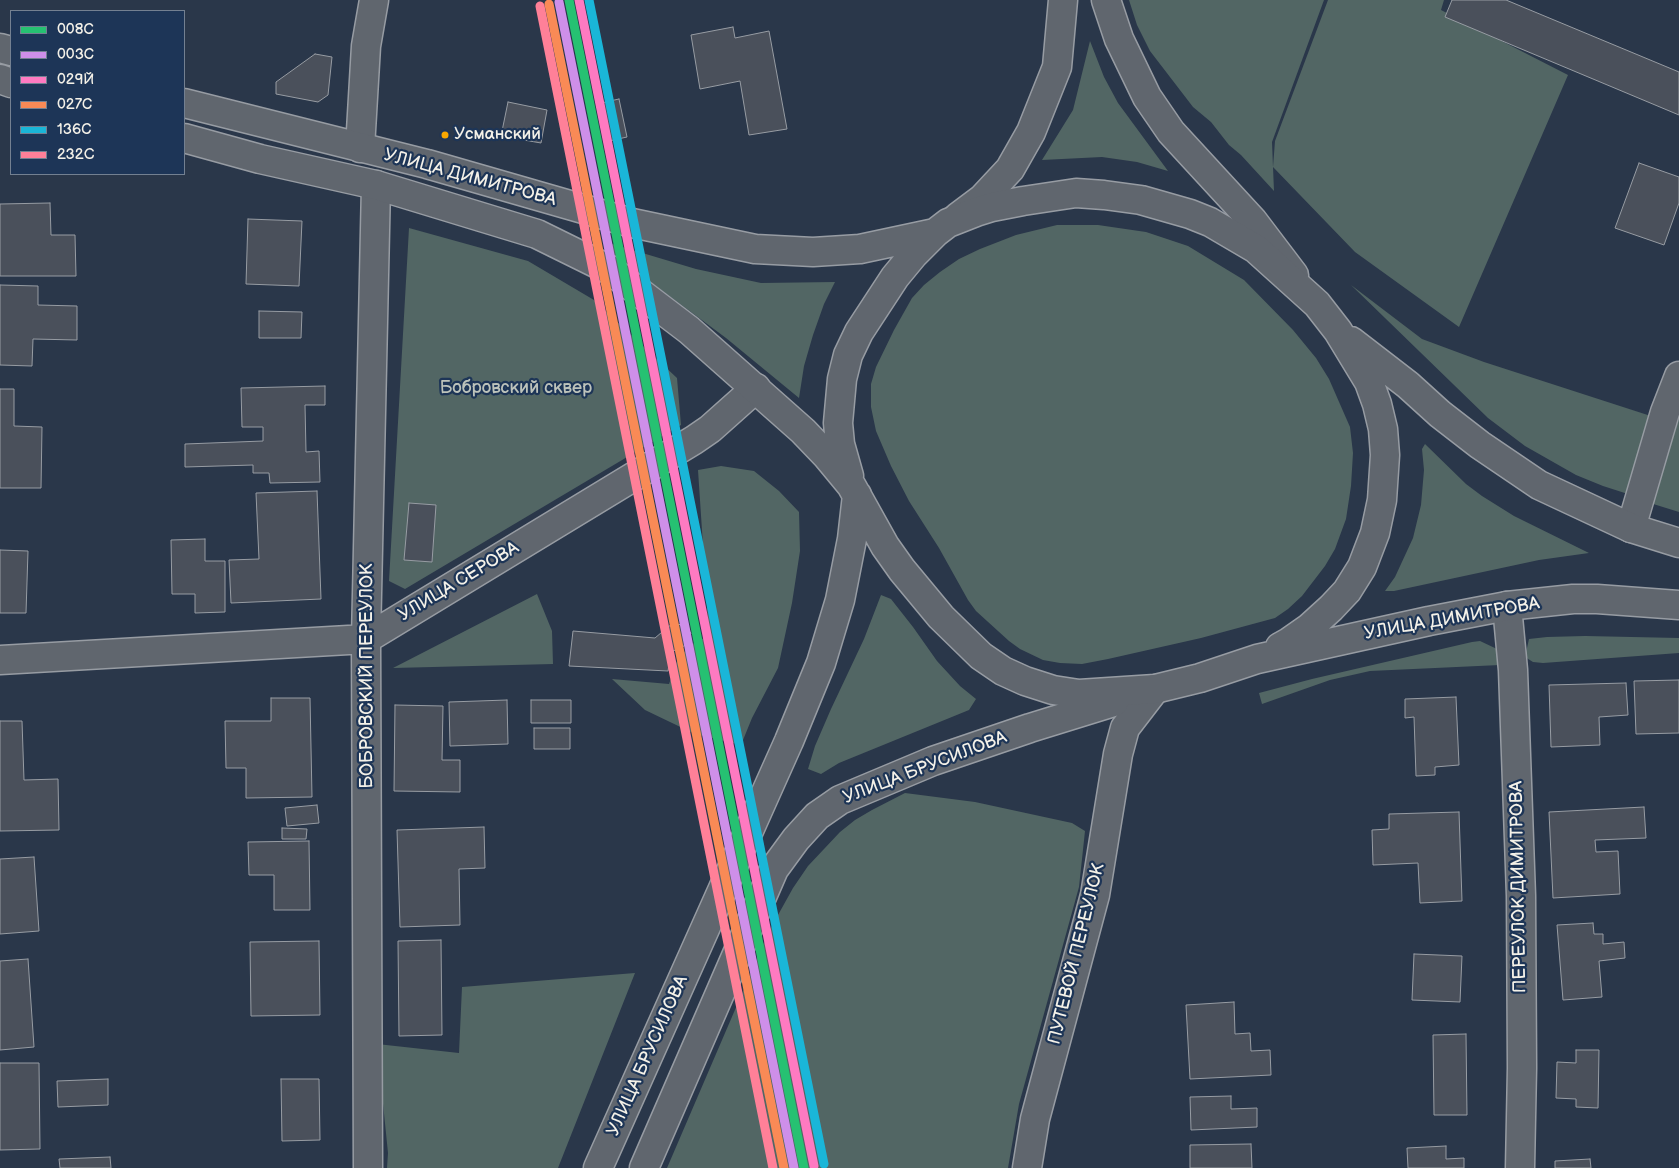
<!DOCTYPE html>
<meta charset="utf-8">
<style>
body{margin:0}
#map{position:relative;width:1679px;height:1168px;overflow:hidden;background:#2a374a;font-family:"Balsamiq Sans",sans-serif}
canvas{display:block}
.legend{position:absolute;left:10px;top:10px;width:175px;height:165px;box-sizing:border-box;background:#1d3557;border:1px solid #738091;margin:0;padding:6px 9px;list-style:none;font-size:15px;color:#f4f1e8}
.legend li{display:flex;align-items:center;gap:10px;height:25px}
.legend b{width:25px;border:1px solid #738091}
</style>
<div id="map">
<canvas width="1679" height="1168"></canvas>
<ul class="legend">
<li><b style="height:6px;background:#26c172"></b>008С</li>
<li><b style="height:6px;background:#ce8fe9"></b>003С</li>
<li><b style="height:6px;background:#fe7ac1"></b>029Й</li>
<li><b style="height:6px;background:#f98a56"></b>027С</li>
<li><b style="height:6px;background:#1ab6d8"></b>136С</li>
<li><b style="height:6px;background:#ff8098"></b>232C</li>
</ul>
</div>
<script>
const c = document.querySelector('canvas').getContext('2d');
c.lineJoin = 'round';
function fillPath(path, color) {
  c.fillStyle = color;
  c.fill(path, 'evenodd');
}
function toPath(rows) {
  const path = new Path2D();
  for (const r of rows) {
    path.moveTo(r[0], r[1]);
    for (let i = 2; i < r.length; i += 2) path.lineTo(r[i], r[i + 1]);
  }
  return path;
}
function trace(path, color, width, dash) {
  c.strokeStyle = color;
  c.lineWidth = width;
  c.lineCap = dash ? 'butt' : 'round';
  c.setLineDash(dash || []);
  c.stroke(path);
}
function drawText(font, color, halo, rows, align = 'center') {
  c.font = font + ' "Balsamiq Sans",sans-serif';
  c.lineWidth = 4.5;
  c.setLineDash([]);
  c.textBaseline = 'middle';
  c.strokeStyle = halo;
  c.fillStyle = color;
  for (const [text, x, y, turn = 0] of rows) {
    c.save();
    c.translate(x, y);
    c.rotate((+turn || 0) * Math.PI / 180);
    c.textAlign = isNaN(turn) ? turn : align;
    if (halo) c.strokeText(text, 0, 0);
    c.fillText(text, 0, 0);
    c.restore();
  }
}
fillPath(toPath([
 [1129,0,1324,0,1272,142,1273,167,1275,141,1328,0,1444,0,1441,10,1568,75,1459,327,1355,252,1273,167,1274,191,1241,155,1229,145,1211,122,1193,107,1150,51,1137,25],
 [1090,41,1104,77,1118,103,1168,171,1137,162,1102,157,1042,160,1073,110],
 [1057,225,1098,225,1146,232,1188,246,1244,280,1293,330,1316,358,1329,379,1350,427,1353,453,1351,486,1346,519,1335,549,1325,566,1302,596,1288,609,1275,618,1201,638,1108,659,1082,664,1060,663,1043,660,1020,649,1009,641,976,611,968,600,939,548,909,501,891,466,876,431,871,407,871,384,876,367,894,330,912,298,924,285,940,272,959,259,980,249,1016,235],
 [409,228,528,261,594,300,677,378,681,425,405,589,389,581],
 [609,243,696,269,761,283,835,282,824,304,813,335,804,366,799,398,726,338,609,251],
 [1351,285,1422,339,1484,362,1657,418,1631,495,1603,486,1576,475,1525,446,1488,418],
 [1679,418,1679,512,1650,503],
 [1425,444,1466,484,1482,496,1514,516,1589,553,1539,560,1394,591,1385,591,1395,577,1413,538,1421,505,1424,470,1422,449],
 [721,466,754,471,779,491,799,512,800,551,792,603,778,668,752,718,741,745,695,734,645,710,612,679,669,684,678,658,695,642,709,636,698,470],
 [537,594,552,631,553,664,393,668],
 [881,595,891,599,913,627,937,661,960,686,976,699,969,710,839,763,821,774,808,769,815,746,831,709,864,639],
 [1585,636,1679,638,1679,653,1543,663,1533,662,1525,657,1529,639,1547,637],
 [1480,641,1497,649,1500,665,1370,671,1330,680,1262,704,1259,693,1312,679,1472,642],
 [905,793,975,802,1072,823,1085,831,1079,887,1019,1104,1008,1168,667,1168,768,933,793,888,808,866,840,832,855,820,872,810],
 [635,973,558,1168,387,1168,388,1153,377,1044,459,1053,462,987]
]), '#526664');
const building = toPath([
 [1452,0,1506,0,1679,72,1679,115,1445,17,1452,0],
 [733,27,735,38,769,31,787,129,749,135,740,81,700,89,691,35,733,27],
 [315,54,332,57,328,95,318,102,276,94,276,82,315,54],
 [619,99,627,137,609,141,601,103,619,99],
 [508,102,547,110,541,143,501,136,508,102],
 [1639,163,1679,177,1679,203,1664,245,1615,228,1639,163],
 [50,203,51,235,75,235,76,276,0,276,0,204,50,203],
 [248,219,302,221,299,286,246,284,248,219],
 [0,285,38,286,38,305,77,306,77,340,33,339,32,366,0,365,0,285],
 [259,311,302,312,301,338,259,338,259,311],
 [325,386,325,405,305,405,306,452,319,451,320,482,270,483,269,473,253,473,253,465,185,467,185,444,263,441,263,427,242,427,241,388,325,386],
 [0,389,14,389,14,426,42,427,41,488,0,488,0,389],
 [317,491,321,599,231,603,229,560,259,559,256,493,317,491],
 [409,503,436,505,432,562,404,560,409,503],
 [205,539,205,561,225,561,225,612,195,613,195,594,172,594,171,540,205,539],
 [0,550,28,551,26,613,0,613,0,550],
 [683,624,691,633,686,645,671,652,668,671,569,666,573,631,655,638,669,626,683,624],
 [1679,680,1679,733,1636,734,1634,681,1679,680],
 [1626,683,1628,715,1599,717,1600,745,1551,747,1549,685,1626,683],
 [1456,697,1459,765,1435,767,1435,775,1416,776,1414,717,1405,718,1405,699,1456,697],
 [271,698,310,698,312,797,246,798,246,768,226,768,225,721,271,721,271,698],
 [507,700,508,744,450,746,449,702,507,700],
 [531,700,571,700,571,723,531,723,531,700],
 [395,705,443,706,442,760,460,760,460,792,394,791,395,705],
 [0,721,22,721,24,780,58,779,59,830,0,831,0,721],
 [534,728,570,728,570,749,534,749,534,728],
 [317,805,319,823,287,826,285,808,317,805],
 [1644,807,1646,838,1595,840,1596,852,1618,851,1620,894,1553,898,1549,812,1644,807],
 [1459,812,1462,901,1420,903,1418,863,1373,865,1372,830,1389,829,1389,814,1459,812],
 [484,827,485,868,459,869,460,925,400,927,397,830,484,827],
 [282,828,307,829,306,839,282,839,282,828],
 [309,841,310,910,274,910,274,875,249,875,248,842,309,841],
 [34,857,39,931,0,934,0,859,34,857],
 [1593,923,1594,934,1603,934,1603,944,1624,942,1625,958,1599,961,1602,997,1563,1000,1557,925,1593,923],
 [441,940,442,1035,399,1036,398,941,441,940],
 [319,941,320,1015,251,1016,250,942,319,941],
 [1414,954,1462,956,1460,1002,1412,1000,1414,954],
 [28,959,34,1047,0,1050,0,961,28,959],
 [1234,1002,1235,1034,1250,1033,1251,1051,1270,1050,1271,1075,1190,1079,1186,1005,1234,1002],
 [1466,1034,1467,1115,1434,1115,1433,1035,1466,1034],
 [1576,1050,1599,1050,1598,1108,1576,1107,1576,1099,1556,1098,1557,1062,1576,1063,1576,1050],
 [0,1063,39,1063,40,1149,0,1150,0,1063],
 [108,1079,108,1105,58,1107,57,1081,108,1079],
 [281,1079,319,1079,320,1140,282,1141,281,1079],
 [1231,1096,1231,1109,1257,1108,1257,1127,1191,1130,1190,1097,1231,1096],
 [1251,1144,1252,1168,1190,1168,1190,1145,1251,1144],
 [1446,1146,1446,1159,1464,1158,1464,1168,1408,1168,1407,1148,1446,1146],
 [110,1157,111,1168,60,1168,59,1159,110,1157],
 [1590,1159,1591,1168,1555,1168,1555,1161,1590,1159]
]);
fillPath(building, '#4a505b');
trace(building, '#979ca3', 1);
const minor = toPath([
 [1106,0,1119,39,1147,97,1171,132,1253,221,1294,275],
 [360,148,366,46,374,0],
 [958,217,982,199,1010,169,1031,132,1057,67,1063,0],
 [1631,528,1665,412,1679,376],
 [1507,606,1513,670,1521,896,1522,1068,1520,1168],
 [0,660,366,639,694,440,710,429,756,388],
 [368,1168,366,639,376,185],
 [1027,1168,1035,1119,1095,895,1118,754,1125,728,1155,689]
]);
const major = toPath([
 [0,48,11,51],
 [0,79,11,83],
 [184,103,427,164,632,223,755,249,813,252,860,249,935,233],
 [184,138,260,159,376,185,537,234,610,270,689,330,803,431,827,456,851,485,885,546,902,570,941,617,981,656,1003,671,1025,681,1053,690,1079,694,1155,689,1200,678,1257,659,1429,621,1507,606,1573,599,1597,599,1679,605],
 [1351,341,1408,385,1440,414,1480,445,1539,485,1631,528,1679,543],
 [849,476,840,444,838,423,842,379,848,355,859,332,895,277,914,254,935,233,948,223,976,212,992,207,1023,201,1076,193,1104,195,1141,200,1190,214,1210,222,1256,249,1317,304,1338,331,1369,382,1377,404,1383,429,1385,455,1382,500,1375,533,1362,567,1347,591,1331,608,1309,628,1289,642,1280,647],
 [598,1168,789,741,821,663,840,600,852,539,857,495],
 [644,1168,774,869,796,839,817,816,840,800,933,761,1030,728,1114,702]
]);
trace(minor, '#979ca3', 31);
trace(major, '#979ca3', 31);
trace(minor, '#60666e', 28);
trace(major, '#60666e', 28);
trace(toPath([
 [569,0,804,1168]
]), '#26c172', 9);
trace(toPath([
 [559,2,794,1168]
]), '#ce8fe9', 9);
trace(toPath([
 [579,0,814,1166]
]), '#fe7ac1', 9);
trace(toPath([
 [549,4,784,1168]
]), '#f98a56', 9);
trace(toPath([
 [589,0,824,1164]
]), '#1ab6d8', 9);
trace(toPath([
 [540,6,773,1168]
]), '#ff8098', 9);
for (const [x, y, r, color] of [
 [445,135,4.5,"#f7a600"]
]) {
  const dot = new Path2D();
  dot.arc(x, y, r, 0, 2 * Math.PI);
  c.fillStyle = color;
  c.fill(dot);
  trace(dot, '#1d3557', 2);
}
drawText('17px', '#f4f1e8', '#1d3557', [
 ["Усманский",454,135]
], 'left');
drawText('18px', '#f4f1e8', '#1d3557', [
 ["УЛИЦА ДИМИТРОВА",470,178,15],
 ["УЛИЦА СЕРОВА",459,582,-31],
 ["УЛИЦА ДИМИТРОВА",1452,619,-10],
 ["БОБРОВСКИЙ ПЕРЕУЛОК",367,676,-90],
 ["УЛИЦА БРУСИЛОВА",925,768,-21],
 ["ПЕРЕУЛОК ДИМИТРОВА",1519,887,-91],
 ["ПУТЕВОЙ ПЕРЕУЛОК",1077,954,-76],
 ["УЛИЦА БРУСИЛОВА",648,1056,-66]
]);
drawText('18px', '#bdc3bb', '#1d3557', [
 ["Бобровский сквер",516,388]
]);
</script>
